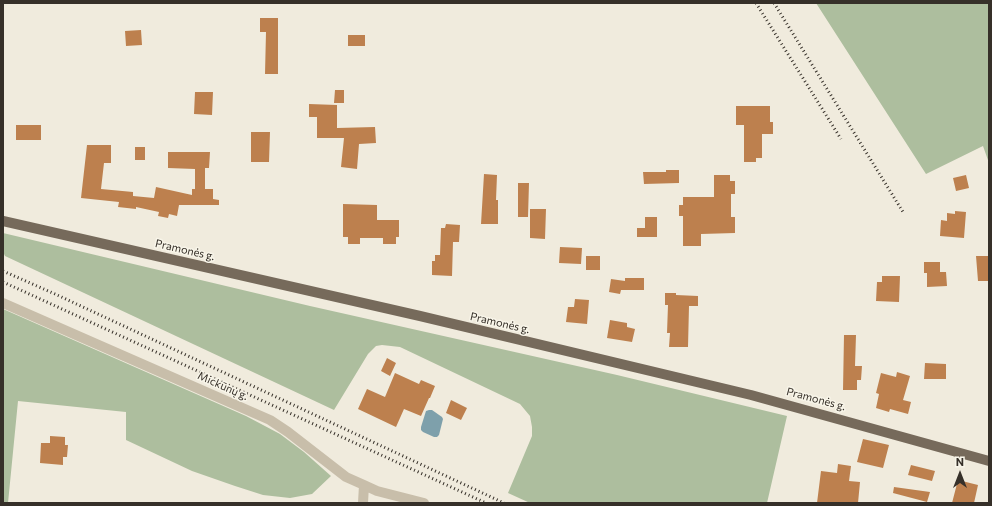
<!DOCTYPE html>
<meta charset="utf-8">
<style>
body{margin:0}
#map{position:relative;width:992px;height:506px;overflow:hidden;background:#f0ebdd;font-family:Commissioner,sans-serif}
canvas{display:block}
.frame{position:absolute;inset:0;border:4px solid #363029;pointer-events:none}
.north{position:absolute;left:940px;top:454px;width:40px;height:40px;-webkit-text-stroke:3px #f8f5e9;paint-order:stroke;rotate:0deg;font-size:11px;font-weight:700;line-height:16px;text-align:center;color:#363029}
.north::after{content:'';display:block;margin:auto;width:14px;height:18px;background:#363029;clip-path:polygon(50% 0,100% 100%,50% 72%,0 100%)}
</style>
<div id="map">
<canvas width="992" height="506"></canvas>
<div class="frame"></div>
<div class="north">N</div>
</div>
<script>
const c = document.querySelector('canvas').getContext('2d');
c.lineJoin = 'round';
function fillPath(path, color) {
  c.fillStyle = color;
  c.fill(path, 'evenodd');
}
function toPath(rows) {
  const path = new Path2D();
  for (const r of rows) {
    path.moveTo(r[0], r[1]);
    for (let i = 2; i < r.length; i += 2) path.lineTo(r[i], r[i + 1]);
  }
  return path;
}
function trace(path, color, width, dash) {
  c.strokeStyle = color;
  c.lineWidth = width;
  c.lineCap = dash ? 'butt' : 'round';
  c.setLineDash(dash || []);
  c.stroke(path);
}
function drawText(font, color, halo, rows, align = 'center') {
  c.font = font + ' Commissioner,sans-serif';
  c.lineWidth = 3;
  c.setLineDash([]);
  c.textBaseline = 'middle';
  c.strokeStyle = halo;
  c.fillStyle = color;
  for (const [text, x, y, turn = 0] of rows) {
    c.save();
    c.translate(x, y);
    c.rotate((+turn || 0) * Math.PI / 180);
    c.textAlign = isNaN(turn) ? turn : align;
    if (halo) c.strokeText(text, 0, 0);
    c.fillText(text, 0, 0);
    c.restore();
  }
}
fillPath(toPath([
 [816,3,989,3,989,163,983,146,926,174],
 [3,233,310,306,617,375,787,416,767,503,530,503,508,493,532,436,532,427,530,416,520,404,400,347,382,345,376,346,368,354,334,410,5,256,3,252],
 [3,309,246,416,280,434,304,452,331,476,312,494,290,498,263,495,235,486,192,471,126,440,126,412,18,401,8,503,3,503]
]), '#adbe9e');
fillPath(toPath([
 [429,410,432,410,442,417,443,419,439,435,437,437,434,437,423,432,421,430,421,427,426,411]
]), '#7ea0ab');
fillPath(toPath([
 [260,18,278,18,278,74,265,74,266,32,260,32],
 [141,30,142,45,126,46,125,31],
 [348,35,365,35,365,46,348,46],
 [335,90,344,90,344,103,334,103],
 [195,92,213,92,212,115,194,114],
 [309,104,337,105,337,128,375,127,376,143,359,144,357,169,341,167,344,138,317,138,317,117,309,117],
 [736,106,770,106,770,122,773,122,773,134,762,134,762,158,756,158,756,162,744,162,744,125,736,125],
 [16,125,41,125,41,140,16,140],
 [251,132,270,132,269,162,251,162],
 [87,145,111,145,111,163,104,163,101,189,133,192,133,196,154,198,156,187,192,195,192,189,195,189,195,169,168,168,168,152,210,152,209,168,205,168,205,189,213,189,213,199,219,200,219,205,179,205,177,216,169,214,168,218,158,216,159,212,136,207,136,209,118,207,119,202,81,198],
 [135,147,145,147,145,160,135,160],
 [666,170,679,170,679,183,644,184,643,172,666,172],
 [484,174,497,175,496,200,498,200,498,224,481,224],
 [714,175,730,175,730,181,735,181,735,194,731,194,731,217,735,217,735,233,701,234,701,246,683,246,683,216,679,216,679,205,683,205,683,197,714,197],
 [966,175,969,188,956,191,953,178],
 [518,183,529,183,528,217,518,217],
 [343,204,377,205,377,220,399,220,399,237,396,237,396,244,383,244,383,238,360,238,360,244,348,244,348,237,343,237],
 [530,209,546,209,545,239,530,238],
 [955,211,966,212,964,238,940,236,941,220,947,221,947,213,955,214],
 [645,217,657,217,657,237,637,237,637,228,645,228],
 [446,224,460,225,459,242,453,242,452,276,432,275,432,261,435,261,435,255,440,255,441,228,445,228],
 [560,247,582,248,581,264,559,263],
 [586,256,600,256,600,270,586,270],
 [976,256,989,256,989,281,978,281],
 [924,262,940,262,940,272,946,272,947,286,927,287,927,273,924,273],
 [882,276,900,276,899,302,876,301,877,282,882,282],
 [625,278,644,278,644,290,621,290,620,294,609,292,611,279,625,281],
 [665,293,676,293,676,295,698,296,698,306,689,306,688,347,669,347,670,333,667,333,668,305,665,305],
 [575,299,589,300,587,324,566,322,568,307,574,307],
 [610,320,627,323,627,327,635,329,632,342,607,338],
 [844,335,856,335,855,366,862,366,861,380,857,380,857,390,843,390],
 [387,358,396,363,390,376,381,371],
 [925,363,946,364,946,379,924,379],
 [897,372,910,376,903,400,911,402,908,414,890,409,889,412,876,408,879,394,876,393,881,373,896,377],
 [395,373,419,384,421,380,435,386,430,398,429,398,421,416,404,409,396,427,358,409,367,389,385,397],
 [451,400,467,408,461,420,446,413],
 [50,436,65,437,65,445,68,445,67,457,63,457,63,465,40,463,41,443,50,443],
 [863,439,889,445,883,468,857,462],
 [838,464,851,466,849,481,860,482,858,503,817,503,821,471,837,473],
 [911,465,935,471,932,481,908,475],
 [958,480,978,485,974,503,952,503],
 [894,487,930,492,927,502,893,493]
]), '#bd804e');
trace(toPath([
 [3,303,270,420,288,432,346,477,364,485,377,491,424,503],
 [363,503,364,485]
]), '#c8beaa', 10);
trace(toPath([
 [3,221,420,316,751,395,989,461]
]), '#766a5b', 10);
trace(toPath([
 [756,3,841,139],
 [774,3,903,212],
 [3,271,55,294,504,503],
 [3,282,486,503]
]), '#363029', 3, [1, 3]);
drawText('11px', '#363029', '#f8f5e9', [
 ["Pramonės g.",185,250,13],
 ["Pramonės g.",500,323,13],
 ["Mickūnų g.",223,386,24],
 ["Pramonės g.",816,399,15]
]);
</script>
